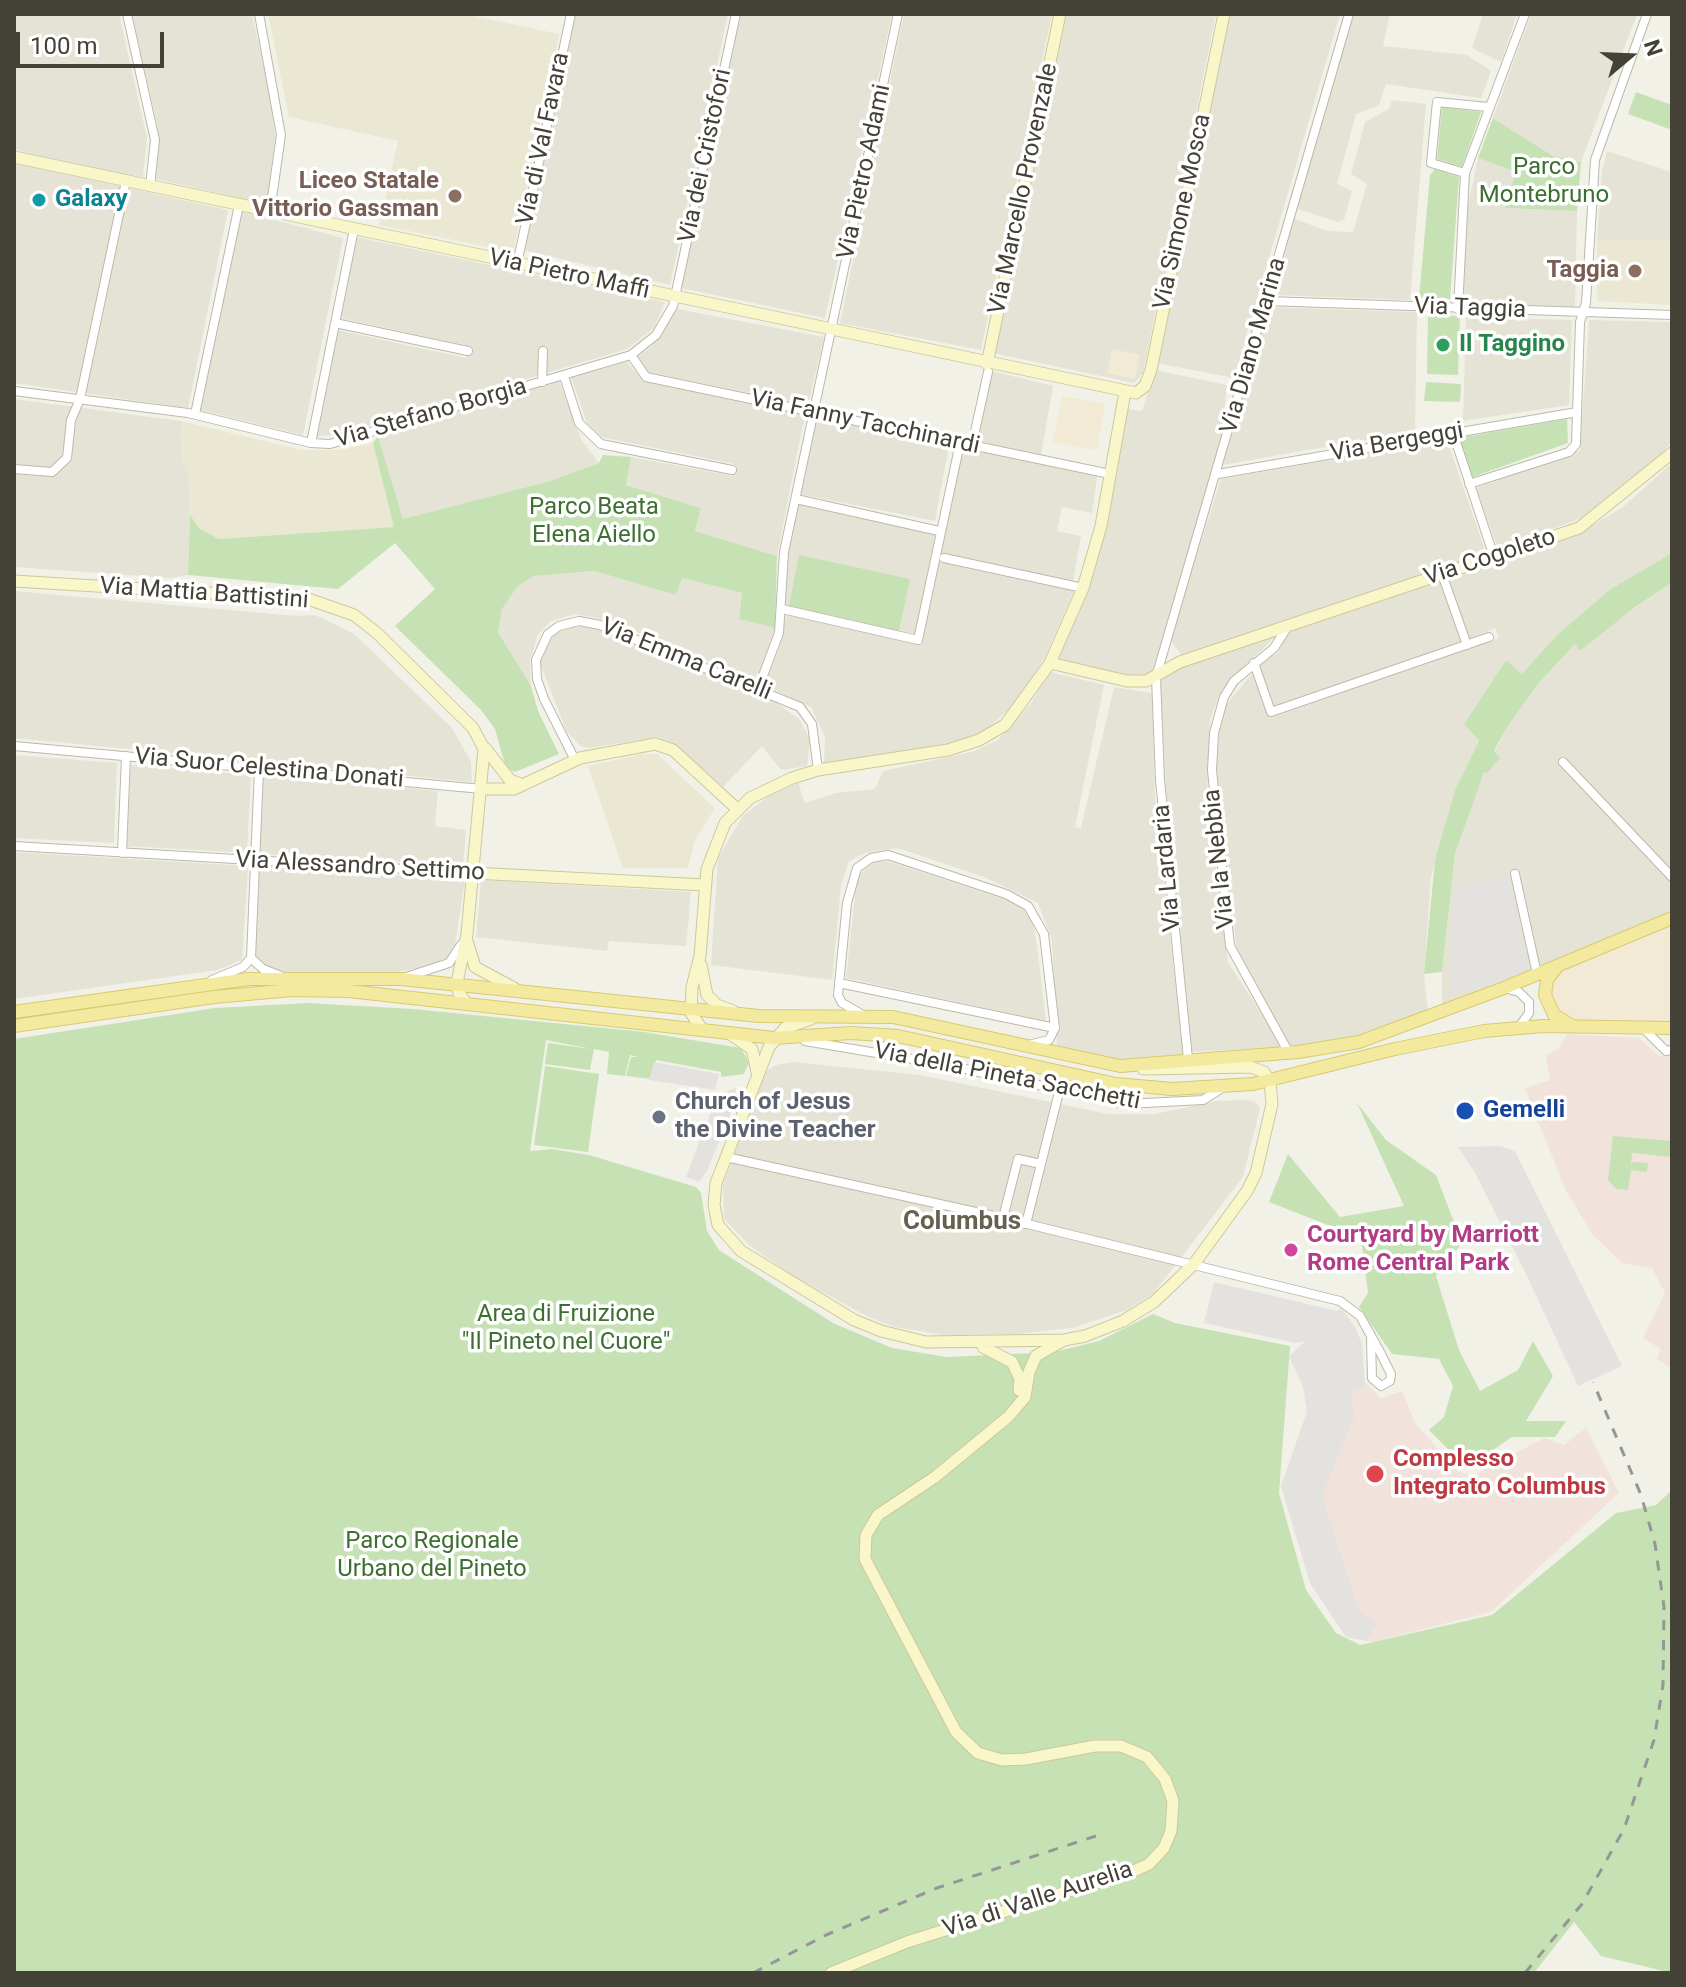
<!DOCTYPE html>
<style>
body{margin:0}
#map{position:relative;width:1686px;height:1987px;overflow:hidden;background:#f2f1e8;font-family:Roboto,sans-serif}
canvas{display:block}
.frame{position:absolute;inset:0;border:16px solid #444137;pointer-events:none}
.north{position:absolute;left:1590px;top:16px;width:80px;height:80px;-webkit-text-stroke:6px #fff;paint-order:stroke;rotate:71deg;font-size:22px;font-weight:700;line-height:32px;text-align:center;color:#444137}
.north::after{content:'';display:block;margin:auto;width:28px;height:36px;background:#444137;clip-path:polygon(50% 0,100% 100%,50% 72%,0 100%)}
.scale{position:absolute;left:16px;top:32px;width:148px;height:36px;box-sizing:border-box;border:4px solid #444137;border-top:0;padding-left:10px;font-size:24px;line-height:28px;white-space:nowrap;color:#444137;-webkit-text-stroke:6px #fff;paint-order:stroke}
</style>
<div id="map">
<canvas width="1686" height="1987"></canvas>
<div class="frame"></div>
<div class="north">N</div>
<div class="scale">100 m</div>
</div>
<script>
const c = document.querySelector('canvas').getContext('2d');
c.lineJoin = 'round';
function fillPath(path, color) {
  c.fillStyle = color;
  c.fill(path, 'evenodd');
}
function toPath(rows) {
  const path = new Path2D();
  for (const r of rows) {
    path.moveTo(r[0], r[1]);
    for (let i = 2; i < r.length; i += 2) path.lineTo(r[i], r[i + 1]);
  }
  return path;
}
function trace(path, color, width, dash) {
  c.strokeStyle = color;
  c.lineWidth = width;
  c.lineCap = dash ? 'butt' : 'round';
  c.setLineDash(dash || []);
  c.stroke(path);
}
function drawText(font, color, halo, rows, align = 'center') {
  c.font = font + ' Roboto,sans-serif';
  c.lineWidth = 7;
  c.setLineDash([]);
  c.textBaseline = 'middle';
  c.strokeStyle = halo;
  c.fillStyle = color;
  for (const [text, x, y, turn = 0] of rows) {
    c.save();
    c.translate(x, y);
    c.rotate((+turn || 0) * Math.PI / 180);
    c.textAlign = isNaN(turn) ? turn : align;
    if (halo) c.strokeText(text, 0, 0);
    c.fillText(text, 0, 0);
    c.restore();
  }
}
fillPath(toPath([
 [14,14,119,14,147,138,143,177,45,159,14,149],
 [132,14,252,14,270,96,275,137,267,204,156,179,158,128],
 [575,14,728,14,670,285,523,250],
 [740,14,892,14,825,318,681,288],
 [904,14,1052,14,981,350,840,323],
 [1065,14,1216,14,1143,373,1134,383,993,353],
 [1229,14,1340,14,1234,378,1156,363],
 [1353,14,1390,14,1383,46,1467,55,1491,71,1481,98,1386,84,1379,105,1356,114,1337,184,1352,191,1344,220,1338,222,1295,208],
 [1483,14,1517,14,1501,62,1472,48],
 [1531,14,1637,14,1581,162,1553,156,1493,118],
 [1392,100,1426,104,1410,300,1276,295,1293,218,1327,231,1353,232,1367,184,1351,174,1365,122,1389,109],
 [1607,151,1672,172,1672,240,1597,240,1602,171],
 [1478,158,1516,172,1506,208,1577,211,1575,307,1463,303,1465,220],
 [14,163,228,210,188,408,14,383],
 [241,211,343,238,303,435,200,410],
 [356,237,665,302,654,328,627,349,348,432,317,437,337,330,466,358,470,346,340,318],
 [1269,307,1417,312,1415,431,1223,465],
 [677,309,824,337,808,405,648,372,636,358,651,347],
 [1466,317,1572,320,1569,405,1463,421],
 [1589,320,1672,322,1672,441,1656,462,1582,518,1498,549,1476,488,1580,450],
 [627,362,643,381,805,414,777,556,695,531,701,508,626,485,631,457,733,476,734,464,601,437,587,423,571,377],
 [1155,370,1227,385,1220,450,1152,672,1134,677,1058,659,1094,573,1126,409,1142,411],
 [991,371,1053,386,1041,455,977,441],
 [559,381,581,439,599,463,550,481,403,519,378,436],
 [14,399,181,421,182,465,188,465,190,515,188,575,170,578,14,567],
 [817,417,949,445,935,521,799,494],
 [1447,440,1486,553,1183,657,1170,639,1221,479],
 [964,447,1097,476,1092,513,1062,507,1057,531,1081,536,1073,581,939,555],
 [1672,463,1672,553,1609,590,1556,636,1522,675,1506,660,1464,724,1479,739,1455,790,1431,877,1424,974,1428,1012,1343,1040,1291,1049,1237,951,1216,774,1221,711,1252,674,1270,718,1499,638,1495,628,1469,639,1447,575,1585,530,1623,507],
 [799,504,935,534,916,634,785,607,788,554],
 [939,562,1074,591,1046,655,1017,702,979,736,961,743,824,763,825,737,811,707,764,685,780,647,786,615,921,644],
 [594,571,676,595,681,578,742,593,739,619,775,628,756,681,663,642,597,618,575,614,551,621,538,634,530,661,531,686,498,632,502,609,518,586,534,576],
 [1440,580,1462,641,1274,707,1258,666,1279,652,1289,630],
 [1672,583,1672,911,1442,1006,1442,972,1455,854,1475,792,1506,729,1537,685,1576,643,1581,650,1612,623],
 [14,591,297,616,315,615,353,633,452,728,471,762,472,782,14,738],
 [575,626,592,627,777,703,800,720,810,740,807,766,781,770,762,746,723,787,674,744,658,737,589,748,580,746,566,730,541,666,541,655,554,634],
 [1281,631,1222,689,1210,719,1207,796,1228,962,1283,1047,1191,1052,1167,803,1160,680,1185,665],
 [1050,672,1104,685,1075,827,1081,828,1114,687,1152,693,1155,798,1183,1054,1123,1060,1057,1046,1052,940,1038,903,984,877,898,848,865,853,849,861,841,885,832,980,711,965,718,858,743,816,769,796,798,783,805,803,836,793,875,789,883,771,972,752,998,740,1031,703],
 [14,755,117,763,114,843,14,838],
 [131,765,251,775,247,853,127,846],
 [263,774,438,791,435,826,466,830,463,865,257,854],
 [14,852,248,866,242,960,217,970,14,999],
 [888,861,1016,903,1025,911,1033,924,1037,945,1046,1021,846,978,856,886,861,873,872,863],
 [259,865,465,880,455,945,447,958,427,966,389,974,282,972,269,967,258,961,255,952],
 [481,880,691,892,686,946,609,941,607,951,476,937],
 [793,1062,920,1075,1108,1114,1155,1114,1216,1101,1243,1100,1254,1101,1260,1108,1243,1177,1153,1294,1127,1310,1072,1328,1016,1334,943,1335,895,1327,867,1316,796,1278,749,1245,724,1219,723,1185,765,1072,776,1065]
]), '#e5e3d6');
fillPath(toPath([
 [1112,349,1140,355,1135,379,1107,373],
 [1062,396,1105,404,1097,450,1053,442],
 [1672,923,1672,1021,1576,1021,1561,1014,1553,1003,1550,990,1555,978,1565,969]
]), '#f2ead5');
fillPath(toPath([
 [268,14,464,14,559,34,513,252,379,225,398,141,289,117],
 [1597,240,1672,240,1672,305,1597,301],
 [181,421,301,450,338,450,373,443,394,527,219,539,200,529,190,515,188,466,182,466],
 [641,754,657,754,715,808,694,842,688,868,623,868,588,766]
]), '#eae7d3');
fillPath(toPath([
 [1567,1034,1639,1038,1659,1056,1672,1055,1672,1369,1657,1359,1661,1349,1643,1338,1665,1293,1652,1268,1622,1263,1592,1234,1565,1189,1525,1088,1550,1080,1546,1055,1558,1049],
 [1341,1308,1355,1327,1362,1344,1363,1379,1381,1399,1402,1391,1415,1423,1458,1471,1472,1476,1544,1438,1564,1445,1586,1428,1619,1493,1491,1612,1372,1642,1346,1637,1310,1583,1281,1486,1307,1412,1303,1386,1289,1357]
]), '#f1e3dc');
fillPath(toPath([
 [1636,92,1672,105,1672,130,1628,114],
 [1442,107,1481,112,1462,167,1437,159],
 [1493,118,1553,156,1581,162,1577,211,1505,208,1516,172,1478,158],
 [1435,169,1459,177,1450,299,1419,298,1430,175],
 [1428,315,1460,316,1458,375,1427,374],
 [1426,382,1461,384,1460,402,1424,401],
 [1567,419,1568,443,1470,478,1459,438],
 [378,436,403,519,550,481,599,463,603,455,631,457,626,485,701,508,695,531,777,556,775,628,739,619,742,593,682,578,676,595,594,571,534,576,518,586,502,609,498,632,531,686,538,711,559,754,515,772,506,768,495,729,481,710,395,626,435,589,395,543,338,589,188,575,190,515,200,529,219,539,394,527,373,443],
 [1672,553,1672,583,1635,607,1580,651,1575,644,1537,685,1506,729,1494,751,1500,758,1487,773,1484,772,1455,854,1442,972,1424,974,1435,860,1455,790,1479,740,1464,724,1506,660,1522,674,1556,636,1609,590],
 [799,555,910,579,899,631,789,606],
 [308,1003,413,1009,644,1032,741,1048,749,1062,744,1074,721,1077,721,1072,656,1060,651,1079,626,1076,631,1057,638,1057,630,1055,625,1076,607,1074,609,1052,594,1049,590,1070,545,1064,548,1043,592,1049,546,1040,530,1151,552,1149,589,1155,696,1187,701,1193,707,1231,719,1250,833,1323,892,1348,947,1357,1054,1352,1099,1341,1153,1314,1175,1323,1290,1346,1279,1493,1306,1590,1336,1633,1360,1645,1492,1615,1616,1513,1656,1505,1672,1490,1672,1973,1601,1956,1574,1922,1534,1973,14,1973,14,1039,215,1008],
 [545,1066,599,1074,588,1152,534,1145],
 [1357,1103,1386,1140,1436,1175,1462,1243,1436,1276,1459,1350,1480,1391,1518,1370,1533,1341,1553,1376,1526,1421,1566,1421,1555,1437,1512,1437,1467,1468,1429,1430,1444,1417,1453,1386,1439,1359,1392,1354,1359,1307,1368,1293,1361,1238,1269,1202,1288,1154,1340,1217,1404,1206],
 [1613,1136,1672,1141,1672,1157,1632,1153,1631,1166,1632,1162,1648,1163,1647,1172,1631,1170,1628,1190,1616,1189,1608,1180]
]), '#c6e2b4');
fillPath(toPath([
 [1508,874,1529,971,1452,994,1451,890],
 [654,1062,719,1074,715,1090,649,1080],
 [735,1088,738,1096,707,1171,699,1182,686,1177,717,1096],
 [1500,1146,1515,1151,1622,1366,1578,1386,1526,1274,1474,1171,1458,1147],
 [1214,1282,1337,1311,1341,1308,1355,1327,1362,1344,1365,1386,1351,1393,1354,1417,1322,1496,1358,1607,1363,1615,1377,1623,1367,1641,1346,1637,1310,1583,1281,1486,1307,1412,1303,1386,1289,1357,1305,1341,1296,1343,1204,1323]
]), '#e4e2df');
const street = toPath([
 [127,14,155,140,150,186],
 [259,14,281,135,270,212],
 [1465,173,1431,163,1437,102,1488,107],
 [517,264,571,14],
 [1267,301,1672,315],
 [1458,309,1465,173,1525,14],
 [335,323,468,351],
 [631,355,646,377,1110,474],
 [564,376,579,423,601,444,732,470],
 [542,382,543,351],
 [14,391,188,413,311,443,330,444,631,355,656,335,673,306,736,14],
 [195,414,239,205],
 [1453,433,1494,557],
 [311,443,354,229],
 [972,445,988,372],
 [14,469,52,472,67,458,71,420,80,399,126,181],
 [1218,474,1577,412],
 [1469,484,1569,452,1576,444,1580,322,1586,303,1595,160,1647,14],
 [796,499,939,531],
 [944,558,1083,588],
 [1442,574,1467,645],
 [782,609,918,640,960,443],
 [1288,626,1274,648,1234,681,1224,697,1214,733,1212,770,1230,946,1289,1053],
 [1254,663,1271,712,1489,637],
 [758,689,779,633,784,552,898,14],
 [14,746,482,789],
 [575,760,544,699,537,679,536,660,548,634,559,626,579,621,600,625,800,707,812,724,818,770],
 [1563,762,1672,877],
 [14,846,473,873],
 [122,853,126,756],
 [1515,874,1537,974],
 [251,958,263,969,281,976],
 [406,977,449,963,461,945],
 [212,980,243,967,251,958,259,769],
 [839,983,1055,1028],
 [1504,988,1519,992,1529,1002,1529,1013,1519,1027],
 [863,1015,842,1003,838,995,847,903,857,868,871,858,888,855,1006,894,1028,906,1044,934,1055,1028],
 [1644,1029,1666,1051,1672,1050],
 [805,1041,942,1064,1126,1104,1203,1100,1222,1088],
 [1032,1044,1049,1040,1055,1028],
 [1188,1059,1160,780,1156,677,1349,14],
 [726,1157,1003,1218,1340,1301,1360,1316,1380,1352,1391,1374,1390,1381,1381,1386,1372,1378,1371,1340],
 [1003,1218,1018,1159,1041,1164],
 [1026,1224,1059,1092]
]);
const secondary = toPath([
 [14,157,1136,393,1145,386,1151,370,1224,14],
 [987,364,1060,14],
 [14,581,308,599,354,615,377,633,473,728,484,749,467,934,457,983,459,993,466,1003],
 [1050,663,1127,681,1146,681,1180,662,1579,528,1672,453],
 [485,748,510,780,523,785],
 [483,789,514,789,580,758,655,744,673,750,737,809],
 [473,873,705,885],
 [467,941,475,967,514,988],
 [701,965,707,995,717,1005,733,1011],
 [811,1019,785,1028,769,1047,716,1183,714,1205,718,1225,741,1251,854,1320,881,1331,926,1342,1064,1340,1085,1336,1123,1321,1154,1302,1194,1264,1247,1191,1256,1173,1272,1104,1270,1081,1264,1072,1251,1067,1143,1069],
 [702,1029,691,1013,692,987,700,956,707,869,725,823,750,798,792,778,818,770,948,750,979,740,1005,725,1050,663,1083,588,1101,526,1125,392],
 [730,1034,752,1049,757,1072],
 [983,1347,1012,1362,1020,1379,1019,1390],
 [831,1973,907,1942,1136,1870,1149,1864,1164,1848,1171,1831,1173,1801,1165,1779,1147,1757,1121,1746,1095,1746,1026,1759,1002,1760,978,1753,956,1732,865,1559,866,1535,878,1515,935,1477,1008,1417,1025,1397,1029,1372,1036,1356,1064,1340]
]);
const primary = toPath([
 [1556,968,1547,980,1545,995,1554,1015,1569,1024],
 [14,1012,248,979,401,979,759,1016,893,1017,1120,1066,1298,1052,1359,1042,1504,988,1672,918],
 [14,1026,214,997,292,990,349,991,774,1038,851,1033,898,1036,1116,1084,1172,1089,1253,1084,1395,1049,1484,1031,1543,1026,1672,1028]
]);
trace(street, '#bcb9ab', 10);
trace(secondary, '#cdc89b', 13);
trace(primary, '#d7ca70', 14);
trace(street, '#fff', 8);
trace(secondary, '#f9f6ca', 11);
trace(primary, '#f4ea9f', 12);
trace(toPath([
 [753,1973,826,1935,937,1888,1102,1834],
 [1525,1973,1582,1904,1624,1829,1654,1740,1663,1685,1664,1607,1655,1544,1641,1495,1593,1382]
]), '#969696', 3, [10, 10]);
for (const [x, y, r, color] of [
 [455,196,8,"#8d6e63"],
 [39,200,8,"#0f9aa8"],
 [1635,271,8,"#8d6e63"],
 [1443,345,8,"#2e9e5b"],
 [1465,1111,10,"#1a4fb4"],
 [659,1117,8,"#6b7280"],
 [1291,1250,8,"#d1479c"],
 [1375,1474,10,"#e0444e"]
]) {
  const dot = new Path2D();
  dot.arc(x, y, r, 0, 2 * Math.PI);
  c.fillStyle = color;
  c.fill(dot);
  trace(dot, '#fff', 3);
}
drawText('24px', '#444137', '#fff', [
 ["Via di Val Favara",544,139,-78],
 ["Via dei Cristofori",706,156,-78],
 ["Via Pietro Adami",865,172,-78],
 ["Via Marcello Provenzale",1024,189,-78],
 ["Via Simone Mosca",1183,212,-78],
 ["Via Pietro Maffi",569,275,12],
 ["Via Taggia",1470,309,2],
 ["Via Diano Marina",1254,346,-74],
 ["Via Stefano Borgia",431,414,-16],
 ["Via Fanny Tacchinardi",865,423,12],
 ["Via Bergeggi",1397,443,-10],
 ["Via Cogoleto",1490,558,-18],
 ["Via Mattia Battistini",204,594,4],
 ["Via Emma Carelli",686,660,22],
 ["Via Suor Celestina Donati",269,769,5],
 ["Via la Nebbia",1220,859,-96],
 ["Via Alessandro Settimo",360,867,3],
 ["Via Lardaria",1168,868,-95],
 ["Via della Pineta Sacchetti",1007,1077,11],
 ["Via di Valle Aurelia",1038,1900,-18]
]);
drawText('24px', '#3d7030', '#fff', [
 ["Parco",1544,168],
 ["Montebruno",1544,196],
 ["Parco Beata",594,508],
 ["Elena Aiello",594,536],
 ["Area di Fruizione",566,1315],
 ["\"Il Pineto nel Cuore\"",566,1343],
 ["Parco Regionale",432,1542],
 ["Urbano del Pineto",432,1570]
]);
drawText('bold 24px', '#785e54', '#fff', [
 ["Liceo Statale",439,182],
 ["Vittorio Gassman",439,210],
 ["Taggia",1619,271]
], 'right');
drawText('bold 24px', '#0d838f', '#fff', [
 ["Galaxy",55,200]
], 'left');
drawText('bold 24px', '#27864d', '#fff', [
 ["Il Taggino",1459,345]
], 'left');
drawText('bold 24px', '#5b616d', '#fff', [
 ["Church of Jesus",675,1103],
 ["the Divine Teacher",675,1131]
], 'left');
drawText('bold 24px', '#164399', '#fff', [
 ["Gemelli",1483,1111]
], 'left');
drawText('bold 24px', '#b23c85', '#fff', [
 ["Courtyard by Marriott",1307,1236],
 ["Rome Central Park",1307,1264]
], 'left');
drawText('bold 24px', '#be3a42', '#fff', [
 ["Complesso",1393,1460],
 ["Integrato Columbus",1393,1488]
], 'left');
drawText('bold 26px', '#66614f', '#fff', [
 ["Columbus",962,1222]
]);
</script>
